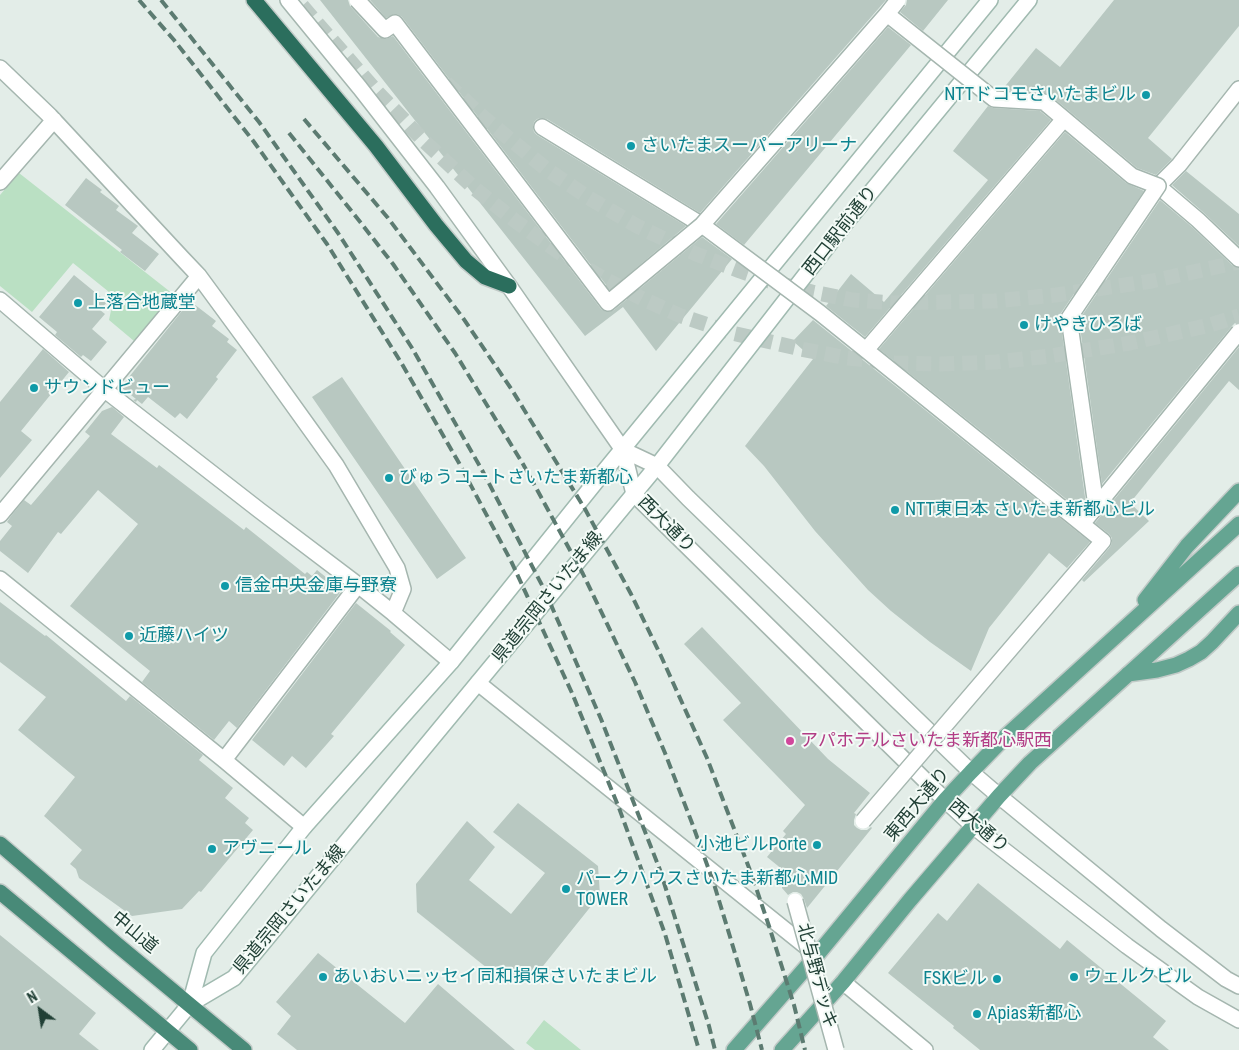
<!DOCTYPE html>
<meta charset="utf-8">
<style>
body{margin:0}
#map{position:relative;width:1239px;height:1050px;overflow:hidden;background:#e3ede8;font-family:"Roboto Condensed",sans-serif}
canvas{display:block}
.north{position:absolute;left:15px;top:985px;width:50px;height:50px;-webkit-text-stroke:4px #f3faf6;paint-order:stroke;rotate:329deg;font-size:14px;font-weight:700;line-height:20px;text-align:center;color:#214036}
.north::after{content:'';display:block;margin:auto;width:18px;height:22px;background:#214036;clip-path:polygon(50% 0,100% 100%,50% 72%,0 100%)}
</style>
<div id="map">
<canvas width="1239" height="1050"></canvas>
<div class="north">N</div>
</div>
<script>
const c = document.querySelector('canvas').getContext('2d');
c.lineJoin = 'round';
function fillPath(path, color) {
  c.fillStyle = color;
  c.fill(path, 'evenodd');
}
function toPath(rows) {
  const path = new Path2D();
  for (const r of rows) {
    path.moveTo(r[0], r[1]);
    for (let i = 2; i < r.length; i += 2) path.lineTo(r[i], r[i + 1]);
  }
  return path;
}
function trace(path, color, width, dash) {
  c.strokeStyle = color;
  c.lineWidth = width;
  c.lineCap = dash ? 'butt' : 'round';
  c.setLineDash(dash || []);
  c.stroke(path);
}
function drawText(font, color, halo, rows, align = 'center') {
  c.font = font + ' "Roboto Condensed","Noto Sans JP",sans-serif';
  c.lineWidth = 4;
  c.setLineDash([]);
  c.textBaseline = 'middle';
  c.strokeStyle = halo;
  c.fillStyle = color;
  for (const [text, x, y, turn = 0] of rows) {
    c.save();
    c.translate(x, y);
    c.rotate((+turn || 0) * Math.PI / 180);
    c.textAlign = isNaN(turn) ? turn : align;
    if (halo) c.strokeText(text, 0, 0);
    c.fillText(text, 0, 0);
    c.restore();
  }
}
fillPath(toPath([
 [19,173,173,294,134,341,109,320,114,296,73,263,32,312,0,286,0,195],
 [544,1020,581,1050,535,1050,526,1043]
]), '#bae0c3');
fillPath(toPath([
 [320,0,348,0,350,6,378,37,386,39,393,36,601,309,604,311,609,312,614,310,702,237,732,259,656,351,623,307,585,336],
 [370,0,886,0,700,213,547,119,542,118,537,119,534,122,533,127,534,132,537,135,686,226,610,290,402,17,399,15,395,14,386,18],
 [907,0,948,0,923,31,900,12,906,5],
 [1114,0,1239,0,1239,26,1148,138,1172,159,1156,175,1137,168,1050,95,1045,93,1002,90,1036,48,1060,67],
 [888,27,911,45,744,245,716,224],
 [988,106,993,108,1040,111,1051,120,865,337,826,306,851,274,884,302,988,180,953,151],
 [1065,132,1126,183,1144,191,1061,313,1060,319,1086,504,1081,511,879,349],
 [1186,171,1239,214,1239,246,1204,213,1172,185],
 [86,178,102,190,100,192,119,206,116,210,138,226,132,233,159,254,145,271,120,252,122,250,65,205],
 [1160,200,1192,227,1233,266,1239,268,1239,323,1235,323,1232,326,1102,484,1079,320],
 [74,275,107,302,100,310,105,314,92,329,107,342,91,361,83,355,81,357,55,335,57,332,39,317],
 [190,301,216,321,212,326,229,339,227,342,237,350,216,377,218,379,187,419,180,413,175,418,148,397,142,404,137,400,136,402,133,400,136,399,121,387],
 [813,320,1090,542,1067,568,1049,553,989,628,971,671,930,642,891,611,868,590,815,531,764,466,745,446,813,359,793,341],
 [1239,347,1239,390,1229,381,1143,487,1130,503,1149,521,1084,582,1082,580,1110,547,1112,543,1112,538,1109,534,1095,523],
 [43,349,69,372,21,431,32,440,0,478,0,402],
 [342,377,466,558,437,579,312,397],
 [112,407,124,417,111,434,157,468,159,465,244,530,246,527,305,574,307,572,312,576,317,570,342,590,237,728,229,721,214,740,142,682,150,671,70,606,138,524,98,490,61,534,58,532,28,573,0,551,0,541,12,526,7,522,11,516,24,500,31,505,90,436,85,432,102,411],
 [0,602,45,636,46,635,126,701,130,696,203,755,199,760,233,788,225,798,249,818,245,823,253,830,201,892,199,891,182,909,132,916,79,878,76,869,70,864,82,850,44,816,75,777,18,730,46,697,0,662],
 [356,603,391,631,390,632,405,645,331,734,334,736,306,768,292,756,284,766,252,740],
 [702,627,828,759,870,793,854,813,856,814,854,820,854,825,857,828,861,830,867,830,871,827,872,828,807,908,804,899,801,894,797,892,793,892,788,895,782,888,783,870,767,857,786,834,783,831,805,805,723,720,741,703,684,644],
 [518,803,598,866,600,895,531,981,507,984,417,912,416,884,467,821,495,847,469,880,511,914,545,873,493,832],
 [978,883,1060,949,1067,940,1166,1021,1153,1037,1169,1050,980,1050,953,1028,954,1026,888,973,938,913,947,921],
 [0,935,96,1013,79,1034,99,1050,0,1050],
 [318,953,405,1023,438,984,515,1050,297,1050,277,1034,291,1016,276,1002]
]), '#b8c8c1');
trace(toPath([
 [302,6,377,92,424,141,474,188,514,220,560,253,601,277,643,299,681,316,732,333,801,349,847,358,894,363,940,364,996,362,1050,356,1130,343,1210,325,1239,316],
 [446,83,483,117,545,168,589,198,637,226,696,254,740,271,769,281,812,292,853,300,894,303,994,301,1056,295,1152,281,1239,262]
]), '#bccac4', 15, [15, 8]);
const pedestrian = toPath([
 [1239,89,1179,165,1158,186,1198,220,1239,259],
 [542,127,702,225]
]);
const minor = toPath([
 [0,68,50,116,182,258,199,276,257,355,336,465,397,568,403,589,393,613],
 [0,182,54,120],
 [0,300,105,390,259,510,358,585,393,613,451,662],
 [0,515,199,276],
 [0,579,224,760,304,827],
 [478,683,814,953],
 [224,760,358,585]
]);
const tertiary = toPath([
 [288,0,360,88,437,187,509,286,623,450,634,494,945,800,973,826,1127,946,1198,997,1239,1020],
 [623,450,657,466,688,498,971,772,999,796,1161,929,1226,979,1239,986],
 [843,982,925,1050]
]);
const secondary = toPath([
 [190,1004,204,953,304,827,451,662,598,479,990,0],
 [152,1050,190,1004,234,978,657,466,848,220,1029,0]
]);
const primary = toPath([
 [1145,600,1187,546,1239,491],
 [1128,674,1157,670,1176,665,1189,659,1201,652,1212,642,1239,613],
 [734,1050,817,955,945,800,971,772,1005,737,1239,524],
 [782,1050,843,982,910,900,999,796,1030,763,1239,574]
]);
const trunk = toPath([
 [0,844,115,943,244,1050],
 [0,892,190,1050]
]);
const motorway = toPath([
 [254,0,376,146,436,225,466,261,485,277,509,286]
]);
trace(pedestrian, '#a5b6af', 18);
trace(minor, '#a5b6af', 18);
trace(tertiary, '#a5b6af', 18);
trace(secondary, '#a0bab0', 18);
trace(primary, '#c1cac7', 18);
trace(trunk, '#c1cac7', 18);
trace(motorway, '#c1cac7', 18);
trace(pedestrian, '#fff', 15);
trace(minor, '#fff', 15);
trace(tertiary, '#fff', 15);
trace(secondary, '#fff', 15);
trace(primary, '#65a592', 15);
trace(trunk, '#488a78', 15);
trace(motorway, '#2b6e5d', 15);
trace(toPath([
 [139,0,174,40,254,142,327,244,402,364,459,463,511,561,572,693,619,808,665,934,699,1050],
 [161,0,259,122,338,233,412,348,482,470,544,589,601,719,660,870,709,1026,715,1050],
 [304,119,388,218,463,318,512,390,585,509,631,594,661,656,707,758,751,873,769,926,794,1005,805,1050],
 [289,133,357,218,393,264,455,353,523,464,583,574,635,682,665,753,692,823,714,884,731,940,750,1004,762,1050]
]), '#5c7b71', 4, [10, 5]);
const pedestrianBridge = toPath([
 [357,0,385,30,395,23,608,303,702,225],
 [898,0,887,14,702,225,820,313,1082,524],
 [887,14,994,99,1044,102,1132,176,1158,186,1069,318,1096,506],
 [866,350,1064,119],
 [863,821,1103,541,1082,524,1239,332],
 [795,901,836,1050]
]);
trace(pedestrianBridge, '#a5b6af', 18, []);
trace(pedestrianBridge, '#fff', 15);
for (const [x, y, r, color] of [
 [1146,95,5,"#0f9aa8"],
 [631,146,5,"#0f9aa8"],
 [78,303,5,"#0f9aa8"],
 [1024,325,5,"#0f9aa8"],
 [34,388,5,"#0f9aa8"],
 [389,478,5,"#0f9aa8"],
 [895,510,5,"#0f9aa8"],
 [225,586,5,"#0f9aa8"],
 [129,636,5,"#0f9aa8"],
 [790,741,5,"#d1479c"],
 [817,845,5,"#0f9aa8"],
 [212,849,5,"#0f9aa8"],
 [566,889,5,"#0f9aa8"],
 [323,977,5,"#0f9aa8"],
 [1074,977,5,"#0f9aa8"],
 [997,979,5,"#0f9aa8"],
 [977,1014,5,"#0f9aa8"]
]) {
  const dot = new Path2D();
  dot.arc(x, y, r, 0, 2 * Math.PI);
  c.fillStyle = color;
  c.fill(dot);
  trace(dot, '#f3faf6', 2);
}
drawText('18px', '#0d838f', '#f3faf6', [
 ["NTTドコモさいたまビル",1136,95,"right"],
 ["さいたまスーパーアリーナ",641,146],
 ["上落合地蔵堂",88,303],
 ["けやきひろば",1034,325],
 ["サウンドビュー",44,388],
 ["びゅうコートさいたま新都心",399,478],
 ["NTT東日本 さいたま新都心ビル",905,510],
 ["信金中央金庫与野寮",235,586],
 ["近藤ハイツ",139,636],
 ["小池ビルPorte",807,845,"right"],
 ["アヴニール",222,849],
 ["パークハウスさいたま新都心MID",576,879],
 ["TOWER",576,900],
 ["あいおいニッセイ同和損保さいたまビル",333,977],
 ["ウェルクビル",1084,977],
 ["FSKビル",987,979,"right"],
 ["Apias新都心",987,1014]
], 'left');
drawText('18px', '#214036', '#f3faf6', [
 ["西口駅前通り",841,231,-52],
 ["西大通り",666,525,45],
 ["県道宗岡さいたま線",548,598,-51],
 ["東西大通り",918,805,-50],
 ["西大通り",978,827,40],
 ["県道宗岡さいたま線",290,910,-50],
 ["中山道",134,933,40],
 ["北与野デッキ",816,976,75]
]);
drawText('18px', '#b23c85', '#f3faf6', [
 ["アパホテルさいたま新都心駅西",800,741]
], 'left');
</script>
